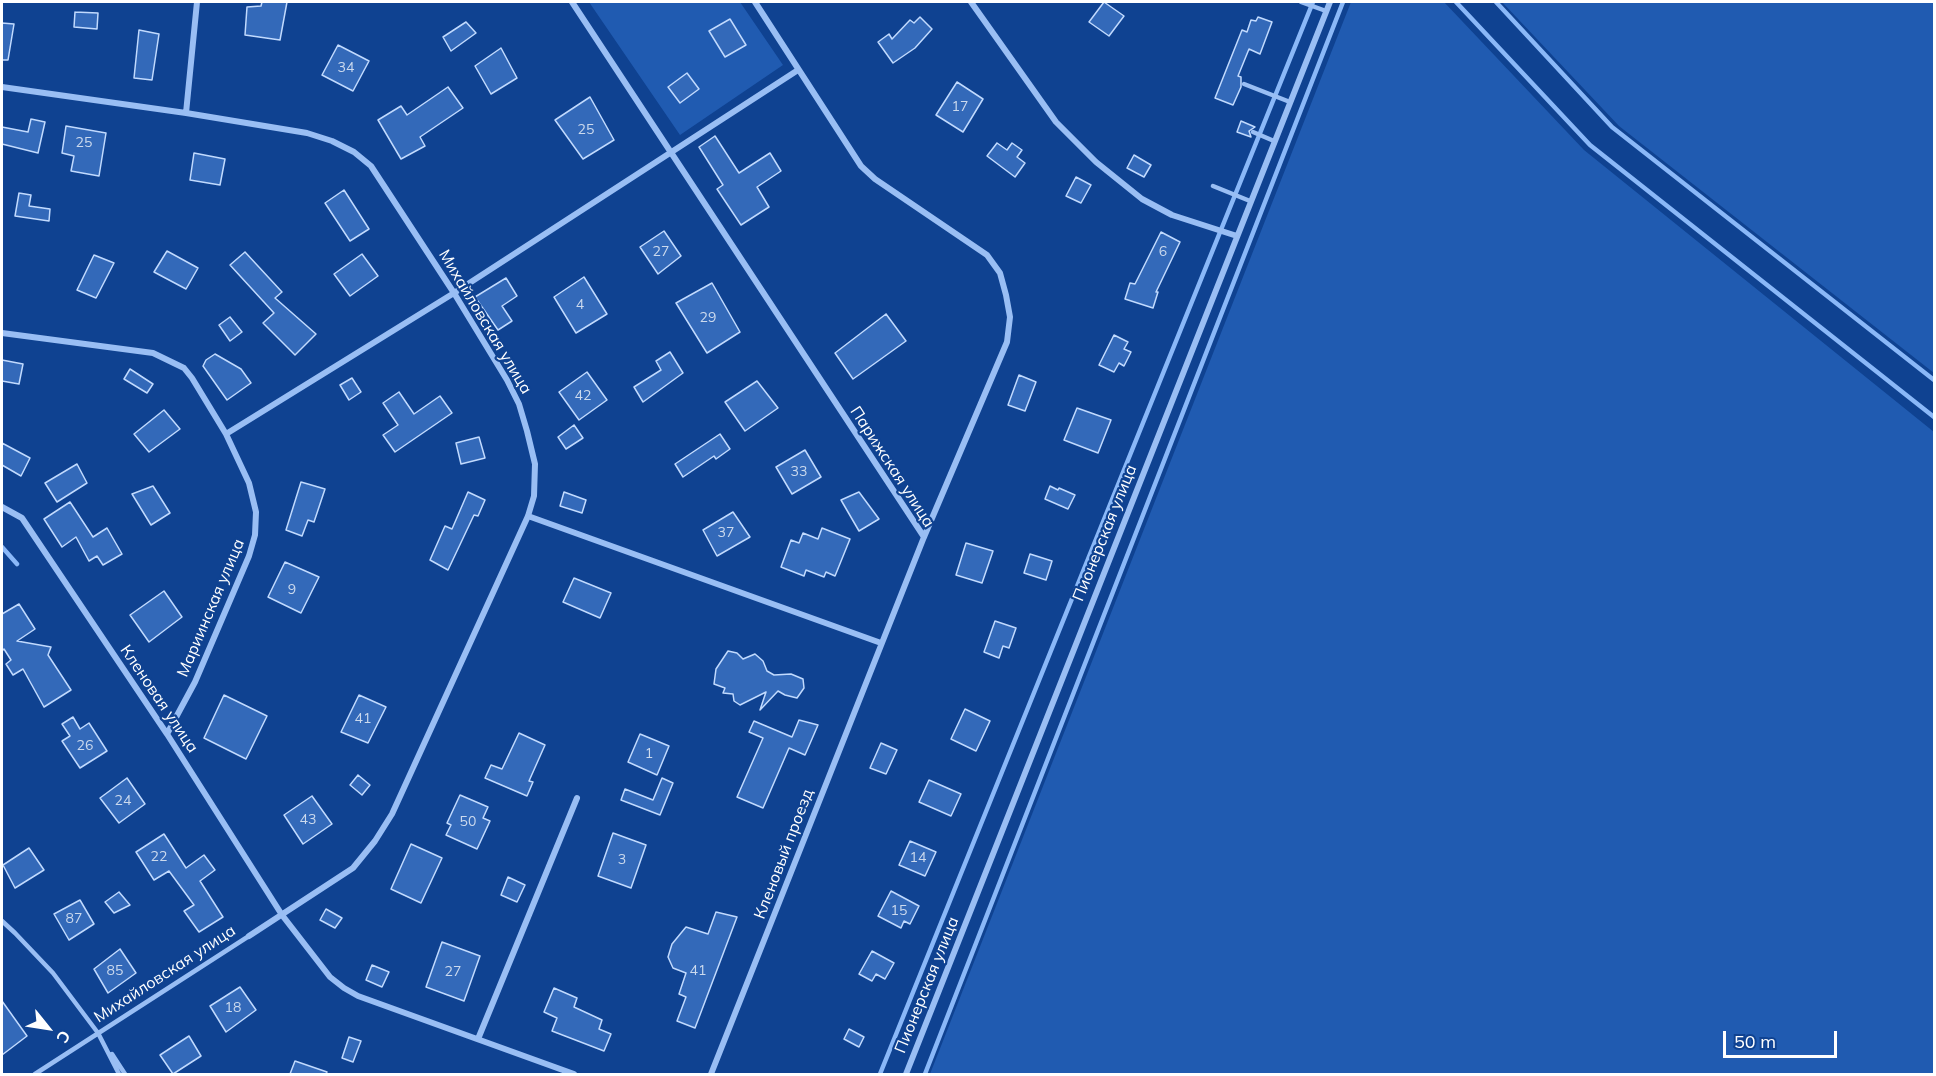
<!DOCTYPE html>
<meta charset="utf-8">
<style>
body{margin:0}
#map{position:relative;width:1936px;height:1076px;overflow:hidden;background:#0f4291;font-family:Mulish,sans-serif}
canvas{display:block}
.frame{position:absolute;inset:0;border:3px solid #fff;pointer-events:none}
.north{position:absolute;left:18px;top:998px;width:60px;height:60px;-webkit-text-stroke:4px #0f4291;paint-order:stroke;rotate:120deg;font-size:16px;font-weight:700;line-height:24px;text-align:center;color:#fff}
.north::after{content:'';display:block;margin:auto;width:21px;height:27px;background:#fff;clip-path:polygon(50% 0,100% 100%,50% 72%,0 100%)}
.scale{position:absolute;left:1723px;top:1031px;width:114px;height:27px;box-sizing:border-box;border:3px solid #fff;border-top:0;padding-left:8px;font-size:18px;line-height:21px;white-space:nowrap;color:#fff;-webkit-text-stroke:4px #0f4291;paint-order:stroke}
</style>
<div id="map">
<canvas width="1936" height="1076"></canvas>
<div class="frame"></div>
<div class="north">С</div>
<div class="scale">50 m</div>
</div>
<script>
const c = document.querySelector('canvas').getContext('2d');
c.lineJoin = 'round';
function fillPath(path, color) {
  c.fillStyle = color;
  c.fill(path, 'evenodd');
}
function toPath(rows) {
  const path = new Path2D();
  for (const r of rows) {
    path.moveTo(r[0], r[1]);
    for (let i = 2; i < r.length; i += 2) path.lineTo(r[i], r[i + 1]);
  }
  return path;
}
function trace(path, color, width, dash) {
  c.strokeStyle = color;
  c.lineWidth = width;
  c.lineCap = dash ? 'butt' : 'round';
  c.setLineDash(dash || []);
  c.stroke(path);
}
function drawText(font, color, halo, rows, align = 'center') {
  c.font = font + ' Mulish,sans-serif';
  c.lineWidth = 4.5;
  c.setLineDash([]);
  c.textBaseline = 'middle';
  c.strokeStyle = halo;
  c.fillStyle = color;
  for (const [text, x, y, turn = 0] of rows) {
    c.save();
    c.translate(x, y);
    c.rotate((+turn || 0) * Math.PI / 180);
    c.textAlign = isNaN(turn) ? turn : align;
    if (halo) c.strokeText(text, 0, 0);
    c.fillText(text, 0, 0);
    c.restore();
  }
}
fillPath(toPath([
 [589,2,740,2,783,65,680,135],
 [1351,2,1444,2,1584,150,1934,432,1934,1074,930,1074],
 [1502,2,1934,2,1934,373,1619,126]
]), '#205bb1');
trace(toPath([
 [1456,2,1590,145,1934,417],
 [1496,2,1612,127,1934,380],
 [2,547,17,564],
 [880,1074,1313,2],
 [925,1074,1343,2]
]), '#8ab8f8', 4.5);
const building = toPath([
 [262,2,287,2,280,40,245,35,247,7,261,6,262,2],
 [1104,2,1124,16,1109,36,1089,22,1104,2],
 [75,12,98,13,97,29,74,27,75,12],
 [920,17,932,29,915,48,893,63,878,42,889,34,892,39,910,20,914,23,920,17],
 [1258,17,1272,22,1260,54,1249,49,1238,76,1241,77,1241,87,1233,105,1215,98,1242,30,1247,32,1251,20,1256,21,1258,17],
 [730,19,746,45,725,57,709,31,730,19],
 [466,22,476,33,451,51,443,37,466,22],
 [2,23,14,24,8,60,2,60,2,23],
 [139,30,159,34,152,80,134,78,139,30],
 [338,45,369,61,353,91,322,75,338,45],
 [501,48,517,78,491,94,475,66,501,48],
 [687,73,699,89,680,103,668,87,687,73],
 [957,82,983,99,963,132,936,115,957,82],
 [448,87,463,108,420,137,425,146,401,159,378,120,401,106,407,115,448,87],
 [590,97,614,140,583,159,555,120,590,97],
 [31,119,45,122,38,153,2,144,2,127,28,132,31,119],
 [1241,121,1255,127,1249,131,1251,137,1237,132,1241,121],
 [66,126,106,133,99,176,71,171,74,156,62,153,66,126],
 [715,136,739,173,770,153,781,171,757,187,769,207,741,225,717,189,723,185,699,147,715,136],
 [997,143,1007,150,1012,143,1022,150,1017,157,1025,163,1015,177,987,156,997,143],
 [194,153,225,159,220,185,190,180,194,153],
 [1134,155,1151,165,1144,177,1127,168,1134,155],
 [1076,177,1091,185,1081,203,1066,196,1076,177],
 [344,190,369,229,350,241,325,203,344,190],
 [19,193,31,195,29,206,50,209,49,221,15,216,19,193],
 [664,231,681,256,658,274,640,247,664,231],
 [1161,232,1180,242,1156,292,1158,292,1153,308,1125,299,1130,283,1135,284,1161,232],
 [167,251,198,268,186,289,154,272,167,251],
 [245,252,282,292,275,298,316,334,295,355,263,323,274,313,230,265,245,252],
 [362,254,378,276,350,296,334,274,362,254],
 [94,255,114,263,96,298,77,290,94,255],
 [584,277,607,314,576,333,554,297,584,277],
 [506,278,517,296,502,306,512,321,498,330,475,297,506,278],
 [712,283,740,332,707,353,676,303,712,283],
 [886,314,906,341,853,379,835,353,886,314],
 [230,317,242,332,230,341,219,325,230,317],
 [1114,335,1128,342,1124,349,1131,352,1124,366,1119,363,1114,372,1099,365,1114,335],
 [670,352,683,373,643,402,634,387,661,370,656,361,670,352],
 [215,354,241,369,251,383,227,400,203,366,206,360,215,354],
 [2,360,23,364,19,384,2,381,2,360],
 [130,369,153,384,147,393,124,379,130,369],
 [587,372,607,400,579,420,559,392,587,372],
 [1019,375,1036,382,1025,411,1008,405,1019,375],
 [352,378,361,392,349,400,340,385,352,378],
 [757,381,778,408,745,431,725,402,757,381],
 [399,392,414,414,440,396,452,413,395,452,383,435,398,425,383,403,399,392],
 [1077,408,1111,420,1098,453,1064,440,1077,408],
 [164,410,180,429,149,452,134,434,164,410],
 [574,425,583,438,566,449,558,437,574,425],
 [720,434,730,449,716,459,714,456,683,477,675,464,720,434],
 [479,437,485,458,461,464,456,443,479,437],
 [2,443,30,458,21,476,2,465,2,443],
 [805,450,821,477,792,494,776,467,805,450],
 [77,464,87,483,57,502,45,483,77,464],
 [301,482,325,489,314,522,308,520,302,536,286,530,301,482],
 [153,486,170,513,151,525,132,494,153,486],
 [1050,486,1058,490,1059,488,1075,495,1068,509,1045,499,1050,486],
 [468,492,485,500,478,516,474,515,448,570,430,560,445,526,452,529,468,492],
 [564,492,586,500,582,513,560,506,564,492],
 [859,492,879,519,859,531,841,500,859,492],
 [70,502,93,537,107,528,122,554,103,565,97,556,89,561,76,537,62,547,44,519,70,502],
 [733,512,750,537,717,556,703,530,733,512],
 [822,528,850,539,835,576,826,572,824,577,806,570,804,576,781,567,791,540,799,543,803,533,818,539,822,528],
 [966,543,993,551,982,583,956,575,966,543],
 [1030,554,1052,561,1046,580,1024,573,1030,554],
 [285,562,319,577,301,613,268,597,285,562],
 [574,578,611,593,600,618,563,602,574,578],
 [164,591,182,617,149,642,130,615,164,591],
 [19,604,35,629,17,641,51,647,48,655,71,690,44,707,23,669,13,675,6,664,11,660,4,649,2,651,2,614,19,604],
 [995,621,1016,628,1009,648,1003,646,999,658,984,652,995,621],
 [728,651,737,653,743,659,755,654,763,661,767,671,774,675,791,674,803,679,804,688,797,698,785,695,778,691,760,710,766,692,740,705,734,701,733,694,723,693,725,688,714,684,716,669,728,651],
 [224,695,267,716,246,759,204,738,224,695],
 [359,695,386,707,368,743,341,732,359,695],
 [965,709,990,721,976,751,951,739,965,709],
 [73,717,80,729,89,723,107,751,80,768,62,741,70,736,62,724,73,717],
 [799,720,818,725,805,755,789,748,763,808,737,797,763,738,749,732,754,721,792,737,799,720],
 [519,733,545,745,529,781,533,782,527,796,485,778,491,765,502,769,519,733],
 [640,734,669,746,657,775,628,762,640,734],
 [881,743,897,750,886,774,870,768,881,743],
 [358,775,370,785,362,795,350,785,358,775],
 [127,778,145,804,119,823,100,798,127,778],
 [662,778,673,783,660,815,621,800,625,789,653,800,662,778],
 [929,780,961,794,951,816,919,802,929,780],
 [460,795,488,807,483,818,490,821,477,849,446,835,451,825,447,823,460,795],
 [312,796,332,824,303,844,284,815,312,796],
 [613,833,646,845,631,888,598,876,613,833],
 [164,834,186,868,204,855,215,870,200,881,223,917,199,932,184,911,194,905,169,871,154,880,136,852,164,834],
 [910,841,936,852,925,876,899,865,910,841],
 [411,844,442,858,421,903,391,889,411,844],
 [29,848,44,870,15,888,3,865,29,848],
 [508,877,525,885,517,902,501,895,508,877],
 [891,891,919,906,910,924,904,921,901,928,878,916,891,891],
 [119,892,130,905,114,913,105,902,119,892],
 [80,900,94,924,69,940,54,914,80,900],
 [326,909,342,918,335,928,320,920,326,909],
 [716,912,737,917,695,1028,677,1021,686,997,679,994,686,973,673,968,668,957,672,944,686,927,708,934,716,912],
 [442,942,480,956,464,1001,426,987,442,942],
 [120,949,136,973,108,993,94,969,120,949],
 [872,951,894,963,885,979,876,974,872,981,859,974,872,951],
 [372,965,389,972,382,987,366,980,372,965],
 [240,987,256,1010,226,1032,210,1006,240,987],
 [554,988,577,998,574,1007,602,1020,599,1029,611,1034,604,1051,552,1031,557,1018,544,1012,554,988],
 [2,1001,27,1036,2,1055,2,1001],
 [849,1029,864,1037,859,1047,844,1039,849,1029],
 [189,1036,201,1056,173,1074,160,1055,189,1036],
 [349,1037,361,1041,353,1062,342,1058,349,1037],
 [295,1061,327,1072,326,1074,290,1074,295,1061]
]);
fillPath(building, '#3369b9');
trace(building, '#c1dafe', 1.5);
trace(toPath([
 [1301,2,1326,11],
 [1244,84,1290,102],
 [1253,132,1274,141],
 [1213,186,1250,201],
 [2,921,15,933,53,973,98,1033,119,1074],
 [112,1054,125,1074],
 [35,1074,249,936]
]), '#99bef4', 4.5);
trace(toPath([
 [572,2,924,537],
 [971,2,1056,122,1096,162,1142,199,1172,215,1237,236],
 [2,87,186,113,307,133,332,141,354,152,371,166,454,293,507,380,519,404,527,431,535,464,534,496,528,516,392,814,375,841,353,868,249,936],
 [186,113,197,2],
 [2,333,153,353,184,368,192,378,226,434,249,483,256,512,255,535,249,556,195,682,167,734],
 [226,434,454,293,798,70],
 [2,507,22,518,167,734,282,915,330,977,344,988,358,996,574,1074],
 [528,516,881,643],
 [478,1039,577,798],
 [711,1074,924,537,1007,342,1010,317,1006,295,1000,273,987,255,875,179,861,166,755,2],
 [906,1074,1330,2]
]), '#99bef4', 6);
drawText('14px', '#ccdaee', null, [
 ["34",346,68],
 ["17",960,107],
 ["25",586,130],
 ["25",84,143],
 ["27",661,252],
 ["6",1163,252],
 ["4",580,305],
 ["29",708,318],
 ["42",583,396],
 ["33",799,472],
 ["37",726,533],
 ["9",292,590],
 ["41",363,719],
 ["26",85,746],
 ["1",649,754],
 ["24",123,801],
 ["43",308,820],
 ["50",468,822],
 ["22",159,857],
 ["14",918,858],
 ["3",622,860],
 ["15",899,911],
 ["87",74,919],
 ["85",115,971],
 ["41",698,971],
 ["27",453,972],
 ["18",233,1008]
]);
drawText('16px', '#fff', '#0f4291', [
 ["Михайловская улица",485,322,59],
 ["Парижская улица",892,467,57],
 ["Пионерская улица",1105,533,-68],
 ["Мариинская улица",211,608,-67],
 ["Кленовая улица",159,699,56],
 ["Кленовый проезд",784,854,-69],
 ["Михайловская улица",165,974,-33],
 ["Пионерская улица",927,985,-68]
]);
</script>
